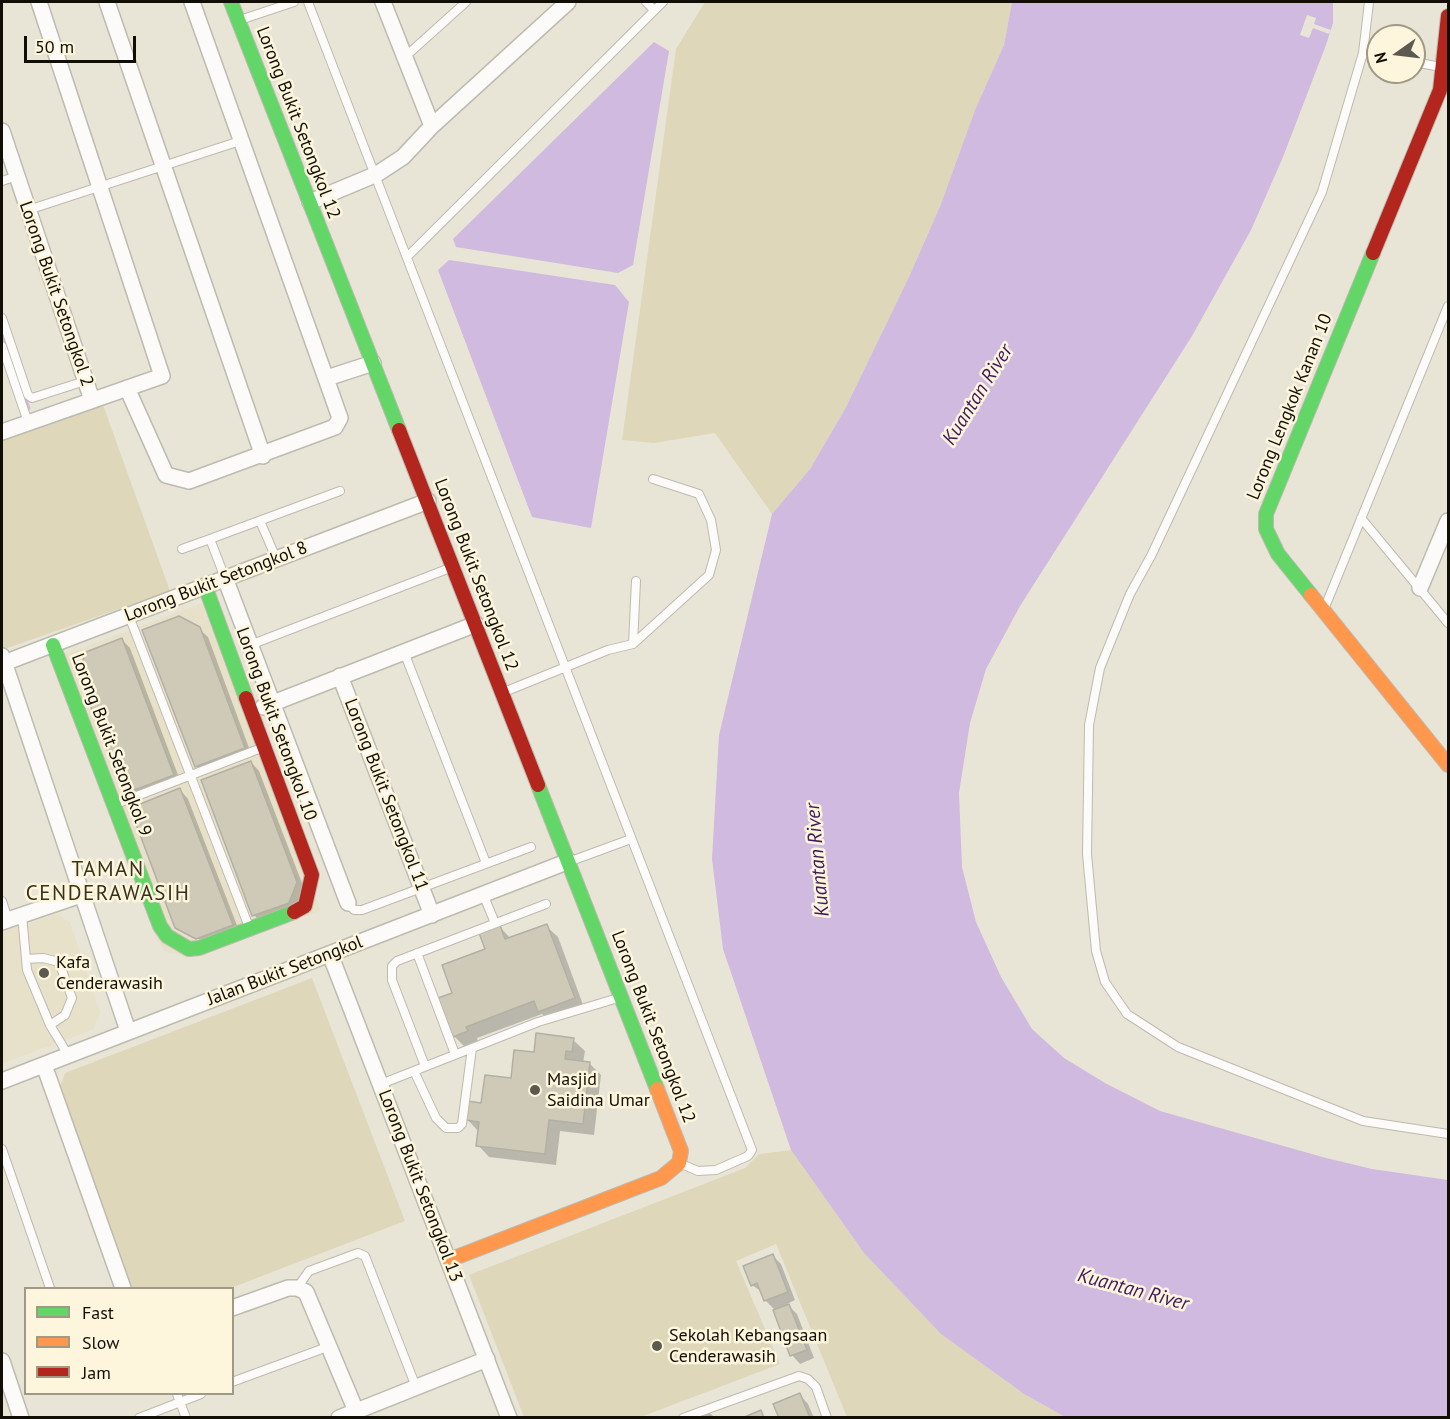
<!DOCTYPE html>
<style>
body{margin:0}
#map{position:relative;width:1450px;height:1419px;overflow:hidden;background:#e8e5d7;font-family:"PT Sans",sans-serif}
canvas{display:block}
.frame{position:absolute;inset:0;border:3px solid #110e06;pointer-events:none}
.legend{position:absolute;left:24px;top:1287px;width:210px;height:108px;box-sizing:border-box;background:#fdf6dc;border:2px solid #9f9986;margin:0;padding:8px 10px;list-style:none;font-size:18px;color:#110e06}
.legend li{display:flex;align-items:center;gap:12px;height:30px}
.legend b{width:30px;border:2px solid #9f9986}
.north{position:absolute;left:1366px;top:24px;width:60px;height:60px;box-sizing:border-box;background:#fdf6dc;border:2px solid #9f9986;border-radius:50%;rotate:256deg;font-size:16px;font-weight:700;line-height:24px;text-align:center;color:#110e06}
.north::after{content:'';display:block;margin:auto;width:21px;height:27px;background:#5c594f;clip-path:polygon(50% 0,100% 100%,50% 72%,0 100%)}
.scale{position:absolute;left:24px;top:36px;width:112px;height:27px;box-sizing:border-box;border:3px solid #110e06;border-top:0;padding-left:8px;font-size:18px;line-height:21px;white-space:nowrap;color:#110e06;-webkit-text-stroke:4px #fdf6dc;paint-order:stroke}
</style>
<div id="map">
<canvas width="1450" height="1419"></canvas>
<div class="frame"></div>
<ul class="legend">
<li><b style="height:8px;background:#63d668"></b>Fast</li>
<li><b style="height:8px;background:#ff974d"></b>Slow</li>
<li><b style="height:8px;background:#b3261e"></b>Jam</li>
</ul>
<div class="north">N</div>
<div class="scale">50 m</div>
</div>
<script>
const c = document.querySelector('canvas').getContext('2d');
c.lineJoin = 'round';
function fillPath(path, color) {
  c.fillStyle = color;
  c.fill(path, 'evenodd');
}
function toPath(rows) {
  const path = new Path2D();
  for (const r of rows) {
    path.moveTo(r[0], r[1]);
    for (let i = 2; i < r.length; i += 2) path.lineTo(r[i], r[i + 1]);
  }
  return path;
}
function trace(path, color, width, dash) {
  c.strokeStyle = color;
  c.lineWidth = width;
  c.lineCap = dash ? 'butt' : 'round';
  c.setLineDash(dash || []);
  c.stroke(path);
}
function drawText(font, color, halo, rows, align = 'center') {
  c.font = font + ' "PT Sans",sans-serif';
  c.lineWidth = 5;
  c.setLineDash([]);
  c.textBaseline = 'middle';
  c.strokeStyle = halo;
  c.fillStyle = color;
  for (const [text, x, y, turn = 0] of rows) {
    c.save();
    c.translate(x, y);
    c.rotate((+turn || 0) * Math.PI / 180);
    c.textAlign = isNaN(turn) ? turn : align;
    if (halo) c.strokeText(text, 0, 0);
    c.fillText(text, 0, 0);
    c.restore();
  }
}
fillPath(toPath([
 [202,603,321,911,190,956,165,952,156,938,50,660],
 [56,914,70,922,100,1013,94,1029,2,1064,2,932]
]), '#e7e1c9');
fillPath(toPath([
 [705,2,1012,2,1004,45,975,110,941,204,909,277,845,409,810,469,772,514,715,433,654,443,622,440,676,49],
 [102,402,170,591,2,650,2,438],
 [312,978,405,1221,231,1288,129,1288,58,1092,65,1073],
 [791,1150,864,1253,941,1334,1024,1394,1065,1417,847,1417,776,1244,736,1261,780,1364,641,1417,524,1417,469,1275,745,1168,759,1154]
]), '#ded7ba');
fillPath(toPath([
 [1012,2,1333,2,1333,23,1326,45,1283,157,1251,230,1192,336,1020,606,986,669,970,723,959,793,962,867,976,922,1001,977,1032,1029,1064,1058,1105,1083,1160,1111,1326,1158,1372,1169,1448,1180,1448,1417,1065,1417,1024,1394,941,1334,864,1253,791,1150,723,949,712,859,719,735,772,514,810,469,845,409,909,277,941,204,975,110,1004,45],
 [654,42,669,51,633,265,618,273,456,247,453,239],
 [449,260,615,285,629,302,591,528,532,517,438,270]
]), '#d0badf');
fillPath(toPath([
 [1307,15,1316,18,1314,24,1331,30,1329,34,1313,28,1309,38,1300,35]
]), '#e8e5d7');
fillPath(toPath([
 [199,629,208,637,252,756,204,774,196,766],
 [122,640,130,648,181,783,134,802,125,793],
 [251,762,259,771,305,891,297,911,262,924,254,915,203,781],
 [180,790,188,799,240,933,201,944,203,941,176,927],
 [546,926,558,937,585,1010,551,1023,542,1014,477,1038,478,1042,465,1047,454,1036,454,993,487,950,500,927,511,939],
 [573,1040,585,1051,583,1063,590,1064,601,1075,594,1135,560,1131,556,1165,489,1157,478,1145,479,1132,467,1119,512,1080,535,1054],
 [773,1256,781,1264,795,1300,787,1304,797,1314,814,1358,800,1364,792,1355,776,1311,765,1300,762,1292,752,1285],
 [800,1395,808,1404,814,1418,780,1418],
 [710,1413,715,1418,699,1418]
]), '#0003');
trace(toPath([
 [2,330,28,408]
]), '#d0badf', 4.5);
const building = toPath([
 [179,616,200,627,245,748,195,767,142,630,179,616],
 [122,638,174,775,124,794,78,673,86,652,122,638],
 [251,761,297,882,289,903,252,916,201,780,251,761],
 [180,788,233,925,196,939,175,928,130,808,180,788],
 [547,924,575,998,538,1012,534,1001,466,1027,468,1031,453,1037,438,998,452,993,442,965,485,949,479,933,500,925,505,939,547,924],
 [536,1033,574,1038,572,1052,566,1051,565,1059,590,1062,583,1124,549,1120,545,1154,476,1146,479,1122,466,1120,468,1101,481,1103,485,1075,511,1078,514,1050,534,1052,536,1033],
 [773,1254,788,1292,764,1301,757,1283,751,1286,743,1266,773,1254],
 [789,1304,807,1350,790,1356,773,1310,789,1304],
 [800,1393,810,1418,779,1418,773,1404,800,1393],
 [761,1410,764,1418,742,1418,761,1410]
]);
fillPath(building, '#cfcab7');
trace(building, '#b2b0a5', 1.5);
const lane = toPath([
 [308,2,752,1150,748,1156,716,1170,698,1171,679,1163],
 [646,2,654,10],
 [1369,2,1363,53,1322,192,1151,556,1130,594,1100,668,1089,725,1087,854,1096,951,1105,982,1127,1014,1178,1047,1363,1121,1448,1134],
 [240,20,294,2],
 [1363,53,1378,55],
 [406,56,466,2],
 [1414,62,1441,67],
 [2,181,17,176],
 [28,210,240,141],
 [408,256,663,2],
 [2,318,28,395,32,398,85,381],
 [2,346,28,422],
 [1361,518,1448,623],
 [260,521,276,558],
 [182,549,210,539],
 [225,578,210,539,340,491],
 [1325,607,1448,306],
 [129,616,249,927],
 [633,644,636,581],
 [250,645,450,568],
 [404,652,486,863],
 [504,692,608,650,633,644,709,575,716,550,711,520,699,494,653,479],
 [116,804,264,747],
 [571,861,631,839],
 [483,894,495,923],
 [2,901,8,920],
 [348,903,354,910,362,910,531,847],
 [22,915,27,970,50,1025,68,1055],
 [417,953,455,1054],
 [26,959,43,958,59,962,72,998,65,1015,50,1025],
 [425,1066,392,980,392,966,397,961,546,904],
 [414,1071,436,1118,446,1128,458,1128,462,1124,472,1048],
 [381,1084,538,1022,618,998],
 [2,1149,50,1288],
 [297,1288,309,1271,358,1253,365,1256,416,1387],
 [232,1382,330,1346],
 [177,1394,186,1418],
 [139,1418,201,1394],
 [683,1418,799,1376,808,1379,816,1387,827,1418]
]);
const street = toPath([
 [107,2,263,456],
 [383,2,432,126],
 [2,131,92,400],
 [310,202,377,174,403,157,432,126,568,2],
 [327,378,373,363],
 [127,388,166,475,189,481,335,427,340,418,192,2],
 [2,432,162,376,39,2],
 [225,578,348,903],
 [1420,588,1448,521],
 [2,656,128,1031],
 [4,663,428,501],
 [340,676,432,915],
 [263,707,476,624],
 [2,922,81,895],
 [330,954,509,1418],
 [44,1065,123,1288],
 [2,1081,569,861],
 [232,1308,288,1288,297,1288,306,1292,356,1411],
 [2,1361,21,1418],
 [339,1418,487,1359]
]);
const fast = toPath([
 [231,2,399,430],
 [205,586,246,698],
 [1311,595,1278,554,1266,529,1266,514,1373,253],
 [53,645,160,926,167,936,189,949,199,948,294,912],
 [538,785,657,1089]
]);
const slow = toPath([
 [1311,595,1448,765],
 [449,1260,661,1178,679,1163,681,1151,657,1089]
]);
const jam = toPath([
 [1373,253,1440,90,1448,16],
 [399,430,538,785],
 [246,698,312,875,305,906,294,912]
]);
trace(lane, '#bdbaaf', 10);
trace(street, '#bdbaaf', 18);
trace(fast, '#bdbaaf', 16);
trace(slow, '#bdbaaf', 16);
trace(jam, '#bdbaaf', 16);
trace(lane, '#fcfbf9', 8);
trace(street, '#fcfbf9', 15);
trace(fast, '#63d668', 14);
trace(slow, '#ff974d', 14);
trace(jam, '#b3261e', 14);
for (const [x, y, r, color] of [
 [44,973,6,"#5c594f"],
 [535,1090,6,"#5c594f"],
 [657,1346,6,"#5c594f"]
]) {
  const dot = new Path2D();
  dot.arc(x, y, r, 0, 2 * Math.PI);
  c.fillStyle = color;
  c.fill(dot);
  trace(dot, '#fdf6dc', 2);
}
drawText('18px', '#110e06', '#fdf6dc', [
 ["Lorong Bukit Setongkol 12",298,123,69],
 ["Lorong Bukit Setongkol 2",56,294,71],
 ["Lorong Lengkok Kanan 10",1290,407,-68],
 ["Lorong Bukit Setongkol 12",476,575,69],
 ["Lorong Bukit Setongkol 8",216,582,-21],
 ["Lorong Bukit Setongkol 10",276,724,70],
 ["Lorong Bukit Setongkol 9",111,745,69],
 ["Lorong Bukit Setongkol 11",386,795,69],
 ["Jalan Bukit Setongkol",285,971,-21],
 ["Lorong Bukit Setongkol 12",653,1027,69],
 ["Lorong Bukit Setongkol 13",420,1186,69]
]);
drawText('18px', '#110e06', '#fdf6dc', [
 ["Kafa",56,963],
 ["Cenderawasih",56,984],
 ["Masjid",547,1080],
 ["Saidina Umar",547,1101],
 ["Sekolah Kebangsaan",669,1336],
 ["Cenderawasih",669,1357]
], 'left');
drawText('italic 20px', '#3f185e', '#fdf6dc', [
 ["Kuantan River",978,395,-58],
 ["Kuantan River",818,860,-95],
 ["Kuantan River",1133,1290,15]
]);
c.letterSpacing = '1.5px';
drawText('21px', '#37311d', '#fdf6dc', [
 ["TAMAN",108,870],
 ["CENDERAWASIH",108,894]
]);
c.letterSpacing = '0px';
</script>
